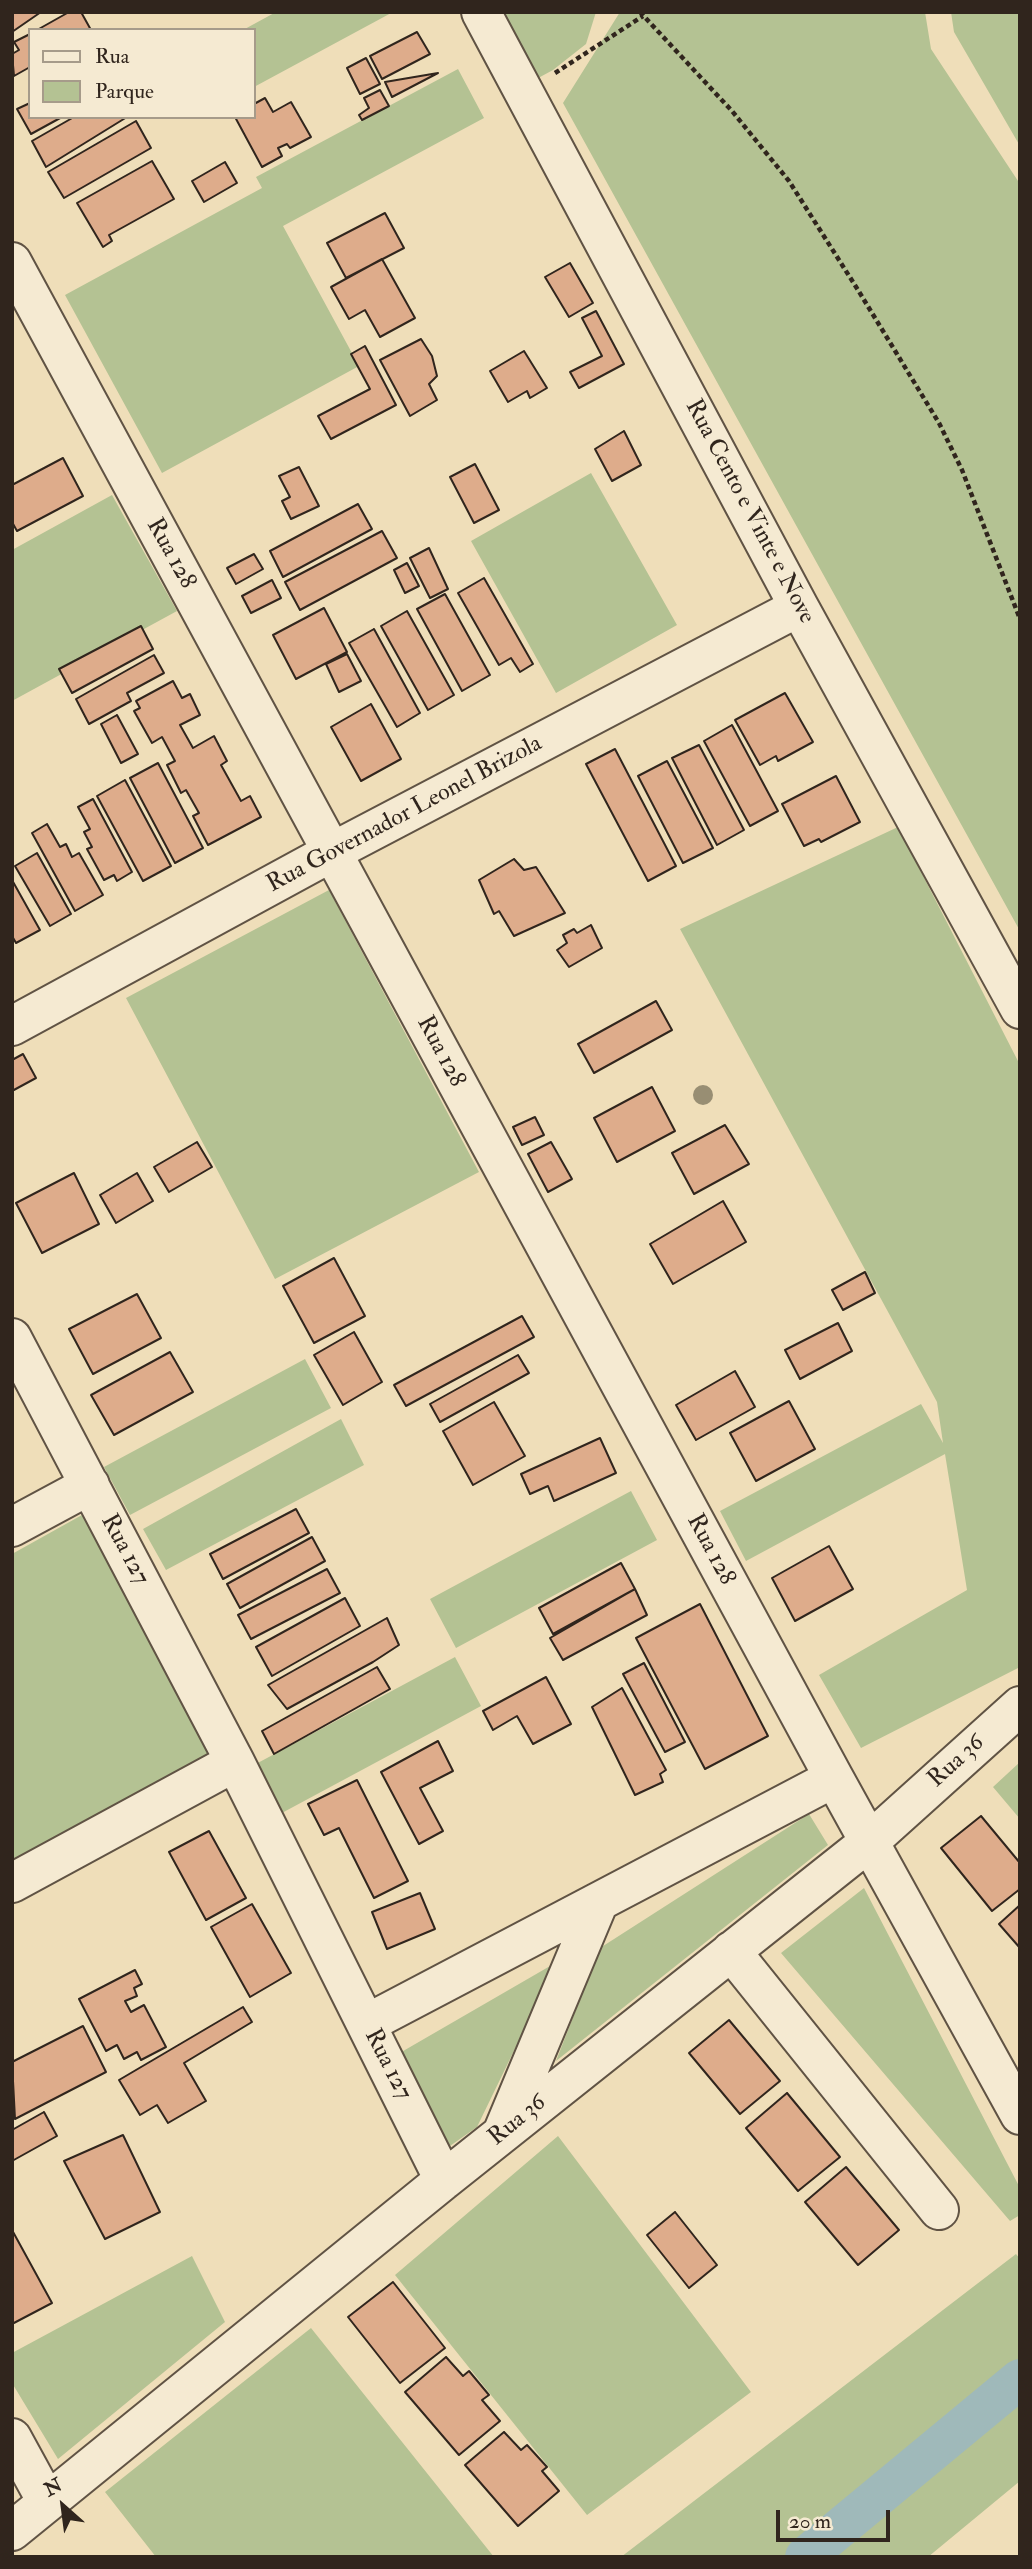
<!DOCTYPE html>
<style>
body{margin:0}
#map{position:relative;width:1032px;height:2569px;overflow:hidden;background:#efdeb9;font-family:"IM FELL Double Pica",serif}
canvas{display:block}
.frame{position:absolute;inset:0;border:14px solid #30251d;pointer-events:none}
.legend{position:absolute;left:28px;top:28px;width:228px;height:91px;box-sizing:border-box;background:#f5ead2;border:2px solid #a69b8a;margin:0;padding:9px 12px;list-style:none;font-size:21px;color:#30251d}
.legend li{display:flex;align-items:center;gap:14px;height:35px}
.legend b{width:35px;border:2px solid #a69b8a}
.north{position:absolute;left:28px;top:2471px;width:70px;height:70px;-webkit-text-stroke:5px #f5ead2;paint-order:stroke;rotate:332deg;font-size:19px;font-weight:700;line-height:28px;text-align:center;color:#30251d}
.north::after{content:'';display:block;margin:auto;width:24px;height:32px;background:#30251d;clip-path:polygon(50% 0,100% 100%,50% 72%,0 100%)}
.scale{position:absolute;left:776px;top:2510px;width:114px;height:32px;box-sizing:border-box;border:4px solid #30251d;border-top:0;padding-left:9px;font-size:21px;line-height:24px;white-space:nowrap;color:#30251d;-webkit-text-stroke:5px #f5ead2;paint-order:stroke}
</style>
<div id="map">
<canvas width="1032" height="2569"></canvas>
<div class="frame"></div>
<ul class="legend">
<li><b style="height:9px;background:#f5ead2"></b>Rua</li>
<li><b style="height:19px;background:#b4c293"></b>Parque</li>
</ul>
<div class="north">N</div>
<div class="scale">20 m</div>
</div>
<script>
const c = document.querySelector('canvas').getContext('2d');
c.lineJoin = 'round';
function fillPath(path, color) {
  c.fillStyle = color;
  c.fill(path, 'evenodd');
}
function toPath(rows) {
  const path = new Path2D();
  for (const r of rows) {
    path.moveTo(r[0], r[1]);
    for (let i = 2; i < r.length; i += 2) path.lineTo(r[i], r[i + 1]);
  }
  return path;
}
function trace(path, color, width, dash) {
  c.strokeStyle = color;
  c.lineWidth = width;
  c.lineCap = dash ? 'butt' : 'round';
  c.setLineDash(dash || []);
  c.stroke(path);
}
function drawText(font, color, halo, rows, align = 'center') {
  c.font = font + ' "IM FELL Double Pica",serif';
  c.lineWidth = 6;
  c.setLineDash([]);
  c.textBaseline = 'middle';
  c.strokeStyle = halo;
  c.fillStyle = color;
  for (const [text, x, y, turn = 0] of rows) {
    c.save();
    c.translate(x, y);
    c.rotate((+turn || 0) * Math.PI / 180);
    c.textAlign = isNaN(turn) ? turn : align;
    if (halo) c.strokeText(text, 0, 0);
    c.fillText(text, 0, 0);
    c.restore();
  }
}
fillPath(toPath([
 [276,12,393,12,254,87,254,30,243,30],
 [489,12,596,12,586,44,553,70,529,83],
 [620,12,925,12,931,49,1020,184,1020,931,563,103],
 [951,12,1020,12,1020,146,954,32],
 [458,69,484,118,283,226,359,366,162,473,65,295,262,188,256,177],
 [591,473,677,625,556,693,471,541],
 [112,495,177,611,12,701,12,550],
 [898,827,1020,1065,1020,1667,861,1748,819,1675,967,1590,945,1454,746,1561,720,1511,921,1404,943,1443,937,1402,680,929],
 [329,890,479,1172,275,1279,126,998],
 [305,1359,331,1408,130,1515,104,1467],
 [341,1419,364,1465,166,1570,143,1529],
 [631,1491,657,1540,456,1648,430,1599],
 [82,1515,214,1752,12,1864,12,1554],
 [455,1657,481,1706,280,1814,254,1765],
 [1020,1762,1020,1819,993,1787],
 [809,1814,828,1845,556,2061,600,1948],
 [864,1888,1020,2188,1020,2215,1010,2221,781,1953],
 [557,1962,477,2127,447,2148,398,2054],
 [558,2136,751,2392,587,2515,395,2275],
 [1016,2254,1020,2259,1020,2481,928,2557,621,2557],
 [192,2256,225,2322,58,2459,12,2383,12,2353],
 [311,2328,494,2557,156,2557,105,2492]
]), '#b4c293');
trace(toPath([
 [805,2557,1020,2379]
]), '#9fb9ba', 40);
const building = toPath([
 [12,12,41,12,12,32,12,12],
 [69,12,81,12,91,30,37,30,69,12],
 [417,32,430,54,382,79,370,56,417,32],
 [30,34,30,67,14,76,12,54,19,50,14,42,30,34],
 [366,58,380,84,360,94,347,68,366,58],
 [438,73,392,97,385,82,438,73],
 [380,90,389,106,362,120,359,115,369,108,364,98,380,90],
 [265,98,273,112,291,102,311,137,290,148,287,144,278,148,282,156,262,167,235,117,254,117,254,104,265,98],
 [30,103,30,117,62,117,31,134,17,109,30,103],
 [74,117,127,117,46,167,32,141,74,117],
 [136,121,151,148,64,198,48,172,136,121],
 [152,161,174,199,109,235,112,241,103,247,77,203,152,161],
 [225,162,237,183,204,202,192,181,225,162],
 [385,213,404,248,346,278,327,243,385,213],
 [382,259,415,318,380,337,365,310,349,319,331,287,382,259],
 [570,263,593,303,569,317,545,277,570,263],
 [596,311,624,364,579,388,570,372,602,356,582,318,596,311],
 [421,339,432,356,437,376,429,384,437,400,410,416,380,360,421,339],
 [365,346,396,405,331,439,318,416,370,389,351,354,365,346],
 [524,351,547,388,530,398,527,391,508,402,490,371,524,351],
 [624,431,641,465,612,481,595,449,624,431],
 [63,458,83,496,17,531,12,522,12,485,63,458],
 [475,464,499,510,474,523,450,477,475,464],
 [299,467,319,506,291,519,282,501,290,497,279,476,299,467],
 [358,504,372,529,283,577,270,551,358,504],
 [382,531,397,558,300,610,285,582,382,531],
 [429,548,448,589,430,598,410,558,429,548],
 [254,554,263,569,236,584,227,568,254,554],
 [407,563,419,586,405,593,394,570,407,563],
 [484,578,533,664,520,672,511,658,499,665,458,593,484,578],
 [272,580,281,598,251,613,242,596,272,580],
 [445,594,490,675,462,691,417,609,445,594],
 [324,608,347,652,296,679,273,635,324,608],
 [407,611,454,695,428,710,381,626,407,611],
 [141,626,153,649,72,693,59,669,141,626],
 [374,629,420,713,397,727,349,643,374,629],
 [347,654,361,681,339,692,326,664,347,654],
 [154,655,164,673,127,693,131,701,89,724,76,699,154,655],
 [173,681,182,698,190,694,200,715,180,725,193,748,214,736,227,761,221,765,241,801,250,796,261,817,208,845,193,816,199,813,186,790,181,793,167,765,175,761,162,737,152,743,134,711,140,708,136,701,173,681],
 [785,693,813,742,778,761,776,756,760,765,735,720,785,693],
 [371,704,401,759,361,781,331,727,371,704],
 [117,715,138,754,121,763,101,724,117,715],
 [732,725,778,811,750,826,704,741,732,725],
 [699,745,744,830,717,845,672,758,699,745],
 [615,749,676,866,648,881,586,764,615,749],
 [667,761,713,848,683,863,638,776,667,761],
 [158,763,203,848,175,863,130,778,158,763],
 [836,776,860,822,821,842,819,839,804,846,782,804,836,776],
 [125,780,171,866,143,881,97,796,125,780],
 [93,799,132,872,117,881,114,875,104,880,87,849,92,847,84,832,90,829,78,807,93,799],
 [47,824,60,847,66,844,72,857,79,853,103,895,75,911,32,833,47,824],
 [37,853,71,914,50,926,15,866,37,853],
 [514,859,524,870,536,867,565,913,514,936,499,911,494,914,479,880,514,859],
 [12,880,40,930,16,943,12,936,12,880],
 [591,925,602,948,569,967,557,950,567,943,563,935,574,929,577,933,591,925],
 [656,1001,672,1030,594,1073,578,1044,656,1001],
 [23,1054,36,1078,12,1091,12,1060,23,1054],
 [652,1087,675,1131,617,1162,594,1118,652,1087],
 [535,1117,544,1135,522,1145,513,1127,535,1117],
 [725,1125,749,1164,694,1194,672,1153,725,1125],
 [197,1142,212,1167,169,1192,154,1167,197,1142],
 [551,1142,572,1179,548,1192,528,1154,551,1142],
 [74,1173,99,1224,42,1253,16,1203,74,1173],
 [137,1173,153,1201,116,1223,100,1195,137,1173],
 [723,1201,746,1242,673,1284,650,1244,723,1201],
 [334,1258,365,1316,314,1343,283,1286,334,1258],
 [865,1272,875,1293,843,1310,832,1290,865,1272],
 [137,1294,161,1338,93,1374,69,1329,137,1294],
 [522,1316,534,1337,406,1406,394,1385,522,1316],
 [838,1323,852,1351,800,1379,785,1350,838,1323],
 [354,1332,382,1382,343,1405,314,1355,354,1332],
 [170,1352,193,1392,114,1435,91,1395,170,1352],
 [518,1355,529,1373,440,1422,430,1404,518,1355],
 [735,1371,755,1407,696,1440,676,1405,735,1371],
 [789,1401,815,1449,756,1481,730,1433,789,1401],
 [494,1402,525,1456,473,1485,443,1431,494,1402],
 [600,1438,616,1473,554,1501,548,1486,530,1494,521,1474,600,1438],
 [296,1509,309,1533,223,1579,210,1554,296,1509],
 [312,1537,325,1561,240,1608,227,1584,312,1537],
 [829,1546,853,1589,795,1621,772,1578,829,1546],
 [621,1563,635,1589,553,1634,539,1608,621,1563],
 [327,1569,340,1593,251,1639,238,1615,327,1569],
 [635,1589,647,1615,563,1660,550,1638,635,1589],
 [345,1598,360,1626,272,1676,256,1647,345,1598],
 [700,1604,768,1736,705,1769,636,1638,700,1604],
 [387,1618,399,1645,373,1662,287,1709,268,1685,387,1618],
 [644,1663,685,1742,665,1752,623,1674,644,1663],
 [377,1667,390,1689,274,1754,262,1731,377,1667],
 [546,1677,571,1724,533,1744,517,1716,493,1730,483,1711,546,1677],
 [622,1688,666,1770,660,1774,663,1782,635,1795,592,1707,622,1688],
 [438,1741,453,1771,420,1788,443,1831,419,1844,381,1772,438,1741],
 [357,1780,408,1881,374,1898,339,1828,324,1835,308,1804,357,1780],
 [981,1816,1020,1863,1020,1889,992,1911,941,1848,981,1816],
 [209,1831,246,1898,206,1920,169,1852,209,1831],
 [420,1893,435,1929,387,1949,372,1912,420,1893],
 [252,1904,291,1973,250,1997,211,1927,252,1904],
 [1020,1905,1020,1948,999,1924,1020,1905],
 [135,1970,142,1984,134,1988,137,1996,125,2001,131,2012,144,2005,166,2047,141,2060,137,2052,124,2059,117,2045,106,2051,79,1999,135,1970],
 [243,2007,252,2022,184,2063,206,2101,168,2123,157,2105,140,2115,119,2080,243,2007],
 [729,2020,780,2081,740,2114,689,2053,729,2020],
 [83,2026,106,2072,15,2119,12,2062,83,2026],
 [787,2093,840,2157,798,2191,746,2128,787,2093],
 [44,2112,57,2136,12,2161,12,2130,44,2112],
 [123,2135,160,2212,105,2239,64,2161,123,2135],
 [846,2167,899,2230,858,2265,805,2202,846,2167],
 [675,2212,717,2265,689,2288,647,2235,675,2212],
 [12,2230,52,2303,12,2324,12,2230],
 [393,2282,445,2348,400,2383,348,2317,393,2282],
 [446,2357,463,2376,469,2371,489,2395,482,2400,500,2421,459,2455,405,2392,446,2357],
 [504,2432,521,2450,527,2445,547,2467,542,2471,559,2491,518,2526,465,2465,504,2432]
]);
fillPath(building, '#deac8b');
trace(building, '#30251d', 2);
const minor = toPath([
 [481,12,799,607,1020,1009],
 [12,262,834,1778,1020,2115],
 [12,1026,332,852,799,607],
 [12,1338,235,1762,444,2180],
 [12,1527,90,1485],
 [12,1883,235,1762],
 [731,1951,939,2210],
 [366,2024,834,1778],
 [503,2131,598,1904],
 [12,2438,47,2502],
 [12,2531,444,2180,869,1842,1020,1706]
]);
trace(minor, '#605344', 42);
trace(toPath([
 [640,12,732,111,789,181,858,290,939,423,962,470,1020,619],
 [555,73,643,16]
]), '#30251d', 4.5, [5, 3.5]);
trace(minor, '#f5ead2', 38);
c.fillStyle = '#988e73';
for (const [x, y] of [
 [703,1095]
]) {
  c.beginPath();
  c.arc(x, y, 10, 0, 2 * Math.PI);
  c.fill();
}
drawText('24px', '#30251d', '#f5ead2', [
 ["Rua Cento e Vinte e Nove",749,512,62],
 ["Rua 128",170,554,61],
 ["Rua Governador Leonel Brizola",405,815,-28],
 ["Rua 128",440,1052,62],
 ["Rua 127",124,1550,62],
 ["Rua 128",710,1550,62],
 ["Rua 36",957,1762,-42],
 ["Rua 127",387,2065,63],
 ["Rua 36",518,2121,-39]
]);
</script>
